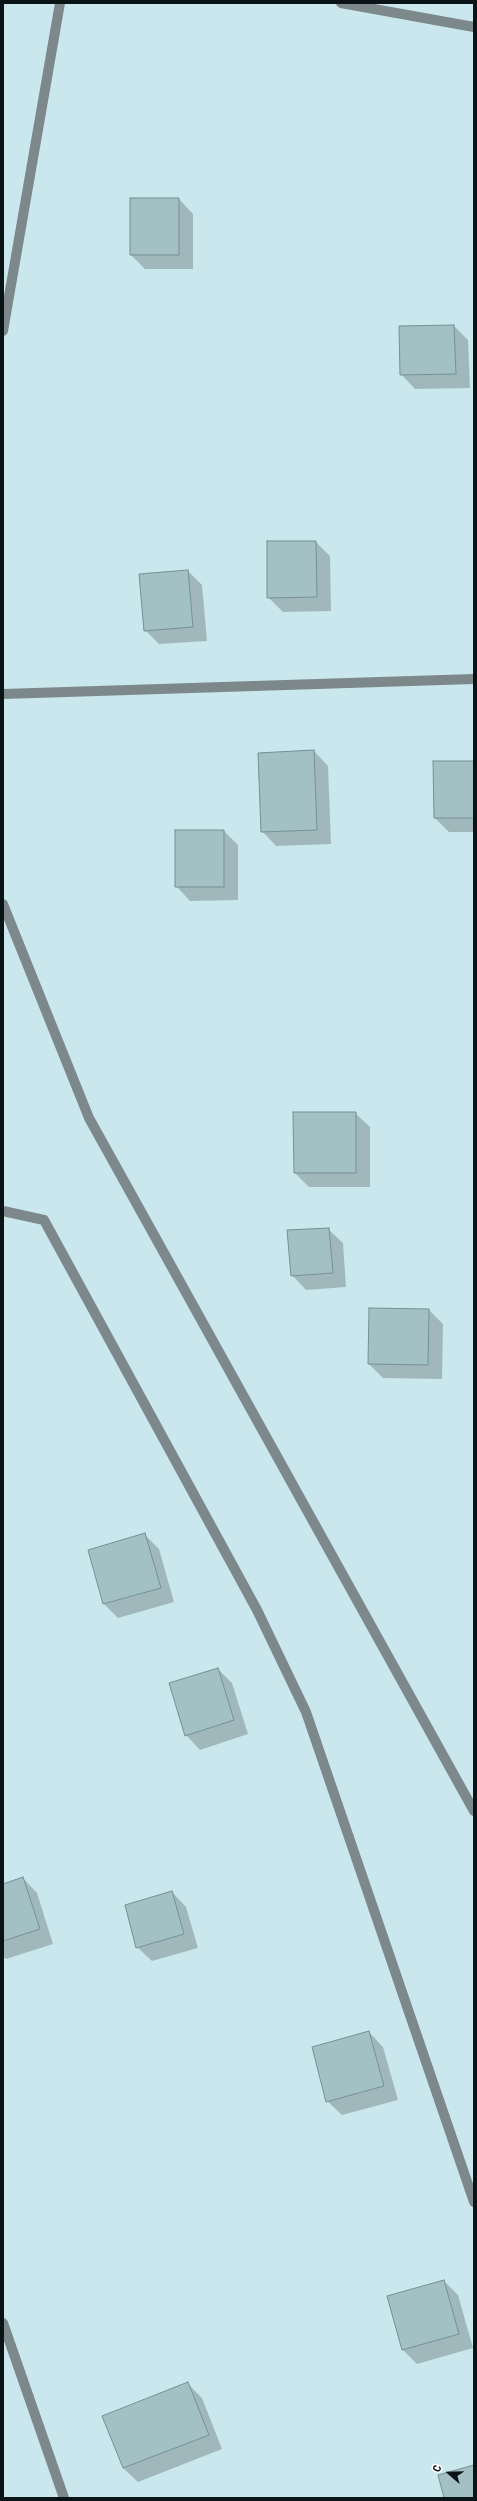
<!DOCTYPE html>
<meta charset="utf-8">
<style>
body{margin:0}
#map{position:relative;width:477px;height:2501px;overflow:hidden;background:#c9e7ec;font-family:"Roboto Condensed",sans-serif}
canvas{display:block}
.frame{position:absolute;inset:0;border:4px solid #0a1416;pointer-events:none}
.north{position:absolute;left:429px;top:2453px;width:40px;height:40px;-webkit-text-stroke:3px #fff;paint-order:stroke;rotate:290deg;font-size:11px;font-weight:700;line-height:16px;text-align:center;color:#0a1416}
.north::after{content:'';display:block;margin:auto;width:14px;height:18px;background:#0a1416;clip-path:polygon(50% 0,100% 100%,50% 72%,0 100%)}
</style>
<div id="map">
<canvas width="477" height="2501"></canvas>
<div class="frame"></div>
<div class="north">С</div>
</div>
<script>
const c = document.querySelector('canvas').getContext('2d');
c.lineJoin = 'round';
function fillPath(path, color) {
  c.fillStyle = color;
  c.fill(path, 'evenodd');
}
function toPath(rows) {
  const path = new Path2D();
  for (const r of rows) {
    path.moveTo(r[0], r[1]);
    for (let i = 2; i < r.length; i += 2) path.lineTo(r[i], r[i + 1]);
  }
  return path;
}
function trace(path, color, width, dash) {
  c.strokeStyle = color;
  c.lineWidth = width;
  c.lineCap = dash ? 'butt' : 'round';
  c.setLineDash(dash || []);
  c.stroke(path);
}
fillPath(toPath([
 [179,199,193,214,193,269,145,269,131,255],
 [454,326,468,340,470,388,415,389,401,374],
 [316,542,330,556,331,611,283,612,268,597],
 [188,571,202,585,207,641,159,644,145,630],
 [314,751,328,766,331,844,276,846,262,831],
 [474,762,474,832,449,832,435,818],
 [224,831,238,845,238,900,190,901,176,886],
 [355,1113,370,1127,370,1187,309,1187,295,1173],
 [328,1229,343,1243,346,1287,306,1290,292,1275],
 [370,1309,429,1310,443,1324,442,1379,383,1378,369,1364],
 [145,1535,159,1549,174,1602,118,1618,104,1604],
 [218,1669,232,1683,248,1734,200,1750,186,1735],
 [23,1878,37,1893,53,1944,6,1959,3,1956,3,1885],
 [172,1892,186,1907,198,1948,152,1961,137,1947],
 [369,2032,383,2047,398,2100,342,2115,327,2101],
 [444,2281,458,2295,473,2348,417,2364,403,2350,388,2297],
 [188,2384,202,2398,222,2449,138,2482,123,2468]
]), '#0003');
const building = toPath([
 [130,198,179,198,179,255,130,255,130,198],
 [454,325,456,374,400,375,399,326,454,325],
 [267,541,316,541,317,597,267,598,267,541],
 [188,570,193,627,144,631,139,574,188,570],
 [314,750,317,830,261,832,258,753,314,750],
 [433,761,474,761,474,818,434,818,433,761],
 [175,830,224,830,224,887,175,887,175,830],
 [293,1112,356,1112,356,1173,294,1173,293,1112],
 [329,1228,333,1273,291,1276,287,1230,329,1228],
 [369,1308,429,1309,428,1365,368,1364,369,1308],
 [145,1533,161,1588,103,1604,88,1550,145,1533],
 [218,1668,234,1720,185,1736,169,1683,218,1668],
 [23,1877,40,1929,3,1941,3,1884,23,1877],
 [172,1891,184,1934,136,1948,125,1905,172,1891],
 [369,2031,384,2086,326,2102,312,2047,369,2031],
 [444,2280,459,2334,402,2350,387,2296,444,2280],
 [188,2382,209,2435,123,2468,102,2416,188,2382],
 [474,2465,474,2498,444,2498,438,2475,474,2465]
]);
fillPath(building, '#a3c0c5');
trace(building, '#749096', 1);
trace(toPath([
 [341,3,474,27],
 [3,331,60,3],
 [3,694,474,679],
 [3,904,89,1118,474,1811],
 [3,1211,44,1220,257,1610,306,1712,474,2202],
 [3,2323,64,2498]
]), '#7c888a', 10);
</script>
